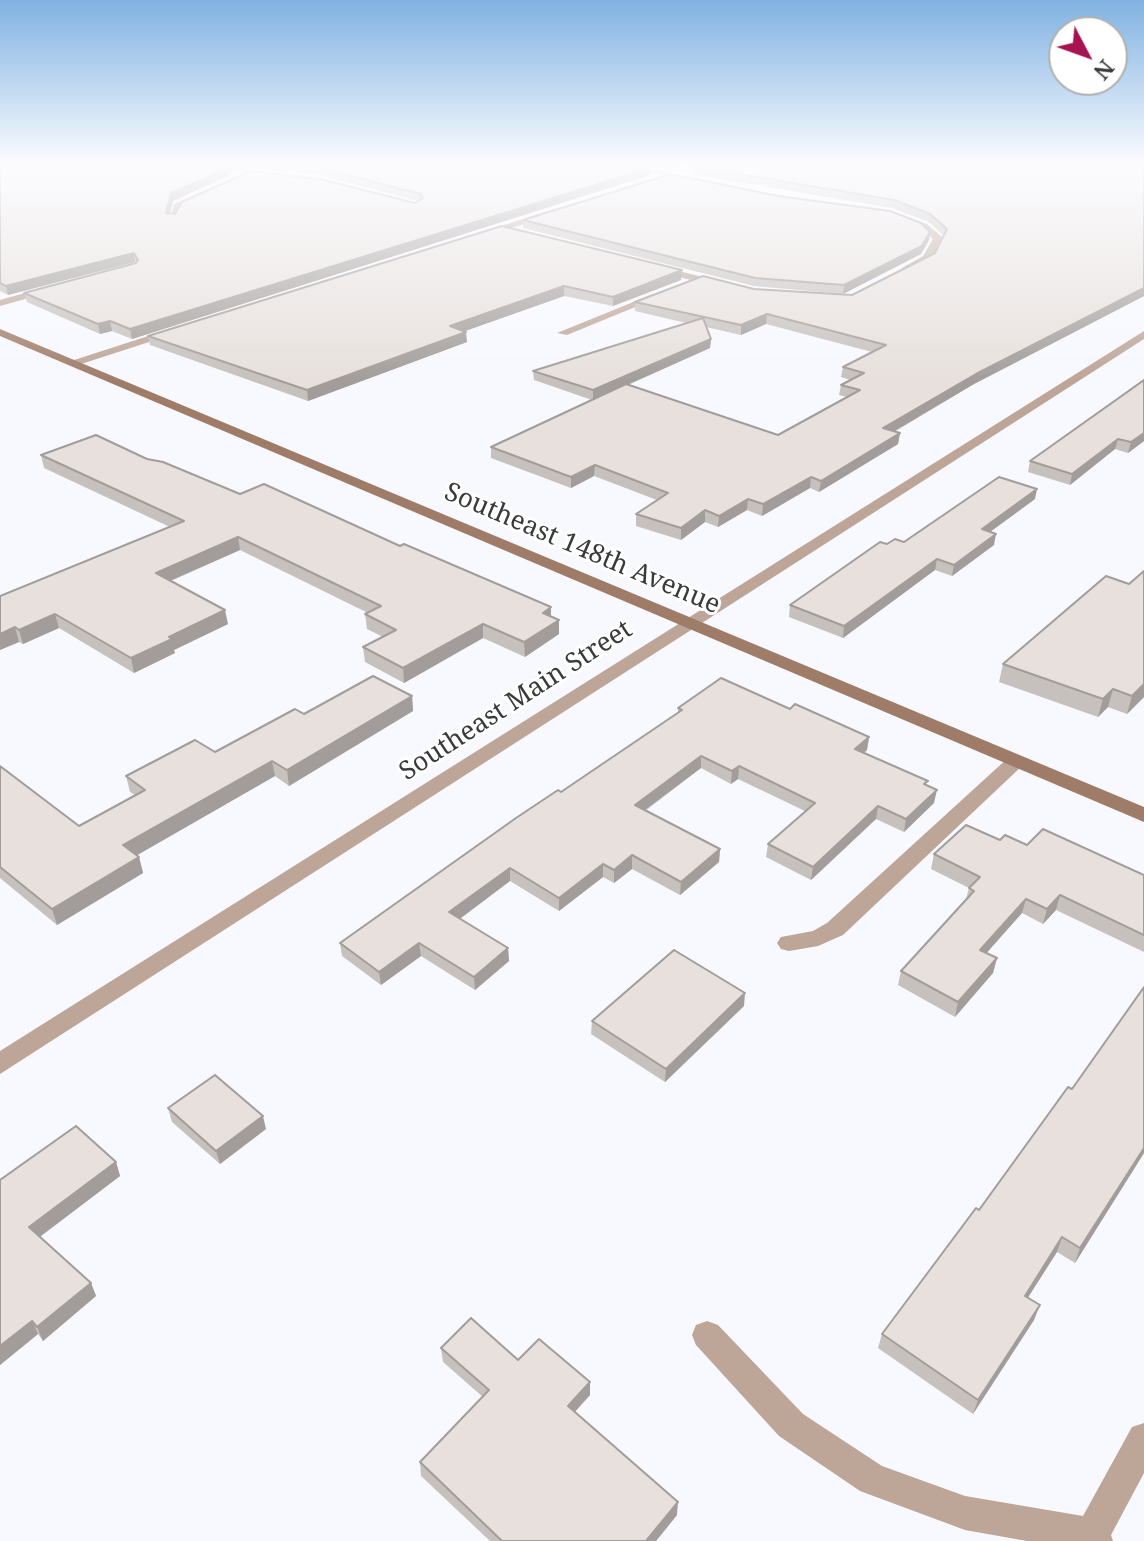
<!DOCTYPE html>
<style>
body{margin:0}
#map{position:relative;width:1144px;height:1541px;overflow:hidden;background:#f8f9ff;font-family:"Noto Serif",serif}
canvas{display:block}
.north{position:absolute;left:1048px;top:16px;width:80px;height:80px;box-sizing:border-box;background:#fff;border:2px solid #b0b0b1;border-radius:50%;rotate:131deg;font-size:22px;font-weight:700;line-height:32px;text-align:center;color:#393a3c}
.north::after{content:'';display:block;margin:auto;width:28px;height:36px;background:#a51352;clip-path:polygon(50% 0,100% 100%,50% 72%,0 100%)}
</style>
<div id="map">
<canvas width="1144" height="1541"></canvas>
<div class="north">N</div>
</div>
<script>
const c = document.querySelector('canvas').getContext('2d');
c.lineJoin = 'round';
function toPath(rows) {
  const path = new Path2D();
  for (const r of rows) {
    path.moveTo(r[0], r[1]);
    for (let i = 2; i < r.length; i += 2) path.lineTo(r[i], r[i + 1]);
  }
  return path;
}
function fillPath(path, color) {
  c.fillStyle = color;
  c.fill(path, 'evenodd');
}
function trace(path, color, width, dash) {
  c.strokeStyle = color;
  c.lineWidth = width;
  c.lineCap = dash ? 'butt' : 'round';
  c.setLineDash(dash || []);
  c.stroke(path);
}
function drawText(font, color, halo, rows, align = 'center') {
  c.font = font + ' "Noto Serif",serif';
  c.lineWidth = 6;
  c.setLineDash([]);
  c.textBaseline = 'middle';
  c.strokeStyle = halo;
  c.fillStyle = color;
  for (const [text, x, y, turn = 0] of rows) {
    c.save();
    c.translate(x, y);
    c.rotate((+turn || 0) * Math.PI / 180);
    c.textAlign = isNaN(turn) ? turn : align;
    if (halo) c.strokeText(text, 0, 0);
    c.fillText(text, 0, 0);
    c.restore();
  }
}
fillPath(toPath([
 [50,286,55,289,54,291,0,306,0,300,50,286],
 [1016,755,1023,757,1026,761,1023,765,843,935,818,946,789,951,781,949,777,943,781,937,813,931,827,923,1009,757,1016,755]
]), '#bda597');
fillPath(toPath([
 [201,166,229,166,276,174,272,177,201,166],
 [623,166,641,166,699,180,695,183,623,166],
 [203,191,210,193,181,208,176,219,170,219,174,204,203,191],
 [547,211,550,216,482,237,477,234,547,211],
 [900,214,927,224,943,238,931,260,906,273,902,268,923,256,933,239,921,228,897,219,900,214],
 [656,265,726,283,727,285,722,288,652,270,656,265],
 [653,294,662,296,567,335,557,333,653,294],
 [173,328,177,329,177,333,78,365,68,362,173,328],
 [1144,331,1144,339,0,1074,0,1051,1144,331],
 [707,1321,718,1325,803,1414,882,1466,965,1496,1083,1516,1132,1427,1144,1423,1144,1473,1111,1535,1113,1541,1027,1541,965,1530,860,1491,779,1436,696,1345,692,1335,696,1325,707,1321]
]), '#bda597');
fillPath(toPath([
 [0,329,1144,807,1144,822,0,336,0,329]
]), '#9f7c68');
fillPath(toPath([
 [0,166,231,167,232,174,173,201,170,213,175,214,415,203,418,201,321,175,235,166,644,166,650,168,650,175,132,339,112,331,100,334,27,302,24,293,136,263,135,262,8,295,0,291],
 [651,166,685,166,671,169],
 [1144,166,1144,296,974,384,894,432,900,433,898,444,819,492,810,488,762,516,747,510,718,527,705,522,681,540,636,526,636,514,657,500,594,476,571,488,491,458,491,447,592,400,534,380,533,371,686,323,635,311,635,302,754,289,852,295,935,253,944,236,929,222,892,208,692,174,692,167],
 [766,324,872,352,843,367,841,377,850,380,841,385,839,395,847,397,778,435,628,385,710,348,711,339,706,327,741,335],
 [523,220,930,232,929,240,921,254,843,294,754,286,523,228],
 [502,226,681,280,613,306,564,296,465,331,467,342,308,401,150,345,148,336],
 [1144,380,1144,441,1128,453,1115,449,1070,485,1028,472,1030,461],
 [41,455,147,459,240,494,400,546,551,607,551,616,559,620,559,634,525,657,483,638,404,683,365,662,363,647,383,637,367,629,365,614,368,613,240,550,171,581,228,624,174,650,175,653,134,673,59,628,23,644,19,642,0,650,0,596,170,527,44,468],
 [1035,499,990,532,994,545,952,576,935,570,843,638,789,617,790,605,887,544,904,542],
 [1144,571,1144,697,1127,714,1108,707,1098,717,999,682,1003,664,1129,584],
 [412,696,413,711,289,786,275,776,137,855,139,857,143,873,57,925,0,878,0,766,79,826,135,795,130,792,126,776,215,752,304,714],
 [678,708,790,709,869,737,867,750,864,753,927,786,934,803,904,832,876,819,811,880,766,857,768,844,805,811,738,779,731,784,701,768,645,811,720,849,719,862,680,895,632,869,614,883,603,877,559,911,510,881,460,919,508,948,509,961,475,990,421,956,381,985,342,956,340,943,678,713],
 [1000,840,1027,845,1144,875,1144,952,1056,910,1043,924,1022,913,986,953,997,958,993,973,955,1017,898,985,901,971,966,899,969,888,931,869,934,854],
 [1144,987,1144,1153,1075,1263,1057,1252,1028,1297,1034,1320,973,1414,878,1348,882,1334,1072,1089],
 [744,1006,665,1082,591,1034,592,1021],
 [168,1108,266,1129,220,1164,172,1122],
 [116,1162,120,1176,40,1237,91,1283,96,1296,43,1341,38,1334,0,1365,0,1180],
 [441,1348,518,1360,590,1382,590,1395,575,1412,677,1515,656,1541,490,1541,421,1476,420,1462,483,1397,443,1362]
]), '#c7c1bd');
fillPath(toPath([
 [231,167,232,174,173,201,168,221,166,213,171,193],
 [650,168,650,175,132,339,130,329],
 [930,232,929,240,921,254,843,294,844,285],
 [134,253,135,262,8,295,6,286],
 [682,270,681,280,613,306,613,297],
 [564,286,564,296,451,336,450,326],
 [1144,288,1144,296,974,384,881,439,883,428,976,374],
 [767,314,766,324,741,335,741,325],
 [110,321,112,331,100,334,98,324],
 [466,332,467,342,308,401,307,390],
 [711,339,710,348,593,400,593,390],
 [900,433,898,444,819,492,821,481],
 [1144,433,1144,441,1128,453,1131,442],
 [1118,439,1115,449,1070,485,1072,474],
 [595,465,594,476,571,488,571,477],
 [811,477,810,488,762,516,763,504],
 [1037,489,1035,499,979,540,982,529],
 [748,499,747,510,718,527,719,516],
 [705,510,705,522,681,540,681,528],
 [996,534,994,545,952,576,954,565],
 [238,537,240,550,158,586,156,573],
 [937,559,935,570,843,638,844,626],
 [551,607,551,622,543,613],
 [225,610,228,624,174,650,175,653,134,673,131,658,169,637],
 [55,614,59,628,23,644,19,630],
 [559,620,559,634,525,657,524,642],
 [483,624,483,638,404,683,403,668],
 [15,627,19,642,0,650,0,634],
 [1144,684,1144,697,1127,714,1132,696],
 [1113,689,1108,707,1098,717,1103,699],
 [412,696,413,711,289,786,287,770],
 [869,737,867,750,853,761,855,749],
 [701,756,701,768,634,818,635,805],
 [272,761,275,776,127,861,123,845],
 [739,766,738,779,731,784,732,771],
 [937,790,934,803,904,832,906,819],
 [878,806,876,819,811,880,813,867],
 [720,849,719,862,680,895,681,882],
 [632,855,632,869,614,883,614,870],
 [139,857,143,873,57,925,52,909],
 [603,864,603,877,559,911,559,898],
 [510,868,510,881,450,926,449,912],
 [1060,895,1056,910,1043,924,1047,909],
 [1026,899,1022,913,976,965,980,950],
 [419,943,421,956,381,985,379,972],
 [508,948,509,961,475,990,474,977],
 [997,958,993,973,955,1017,958,1002],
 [745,993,744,1006,665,1082,666,1069],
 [263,1116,266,1129,220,1164,216,1151],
 [1144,1148,1144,1153,1075,1263,1080,1248],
 [116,1162,120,1176,34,1241,29,1227],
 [1062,1237,1057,1252,1020,1310,1025,1296],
 [91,1283,96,1296,43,1341,37,1327],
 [1040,1305,1034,1320,973,1414,978,1400],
 [32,1321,38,1334,0,1365,0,1346],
 [590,1382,590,1395,568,1419,568,1406],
 [678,1502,677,1515,656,1541,646,1541]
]), '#a29d9a');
const building = toPath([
 [0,166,231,167,171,193,166,213,175,214,182,202,251,171,320,179,415,203,423,198,421,194,321,168,309,166,644,166,650,168,130,329,110,321,98,324,24,293,136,263,138,260,134,253,6,286,0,283,0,166],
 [1144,166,1144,288,976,374,883,428,900,433,821,481,811,477,763,504,748,499,719,516,705,510,681,528,636,514,668,493,595,465,571,477,491,447,626,384,778,435,860,390,841,385,864,373,843,367,886,345,767,314,741,325,635,302,703,276,754,289,852,295,935,253,947,229,930,214,894,200,692,166,1144,166],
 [671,174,778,196,890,211,921,223,930,232,922,246,844,285,755,278,523,220,671,174],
 [502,226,682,270,613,297,564,286,450,326,466,332,307,390,148,336,502,226],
 [703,318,711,339,593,390,533,371,703,318],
 [1144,380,1144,433,1131,442,1118,439,1072,474,1030,461,1144,380],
 [96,435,147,459,163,462,240,494,264,484,400,546,404,544,551,607,543,613,559,620,524,642,483,624,403,668,363,647,396,630,365,614,381,606,238,537,156,573,225,610,169,637,172,639,131,658,55,614,19,630,15,627,0,634,0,596,184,521,41,455,96,435],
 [999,477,1037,489,982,529,996,534,954,565,937,559,844,626,790,605,880,542,887,544,895,539,904,542,999,477],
 [1144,571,1144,684,1132,696,1113,689,1103,699,1003,664,1106,576,1129,584,1144,571],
 [373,676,412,696,287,770,272,761,123,845,139,857,52,909,0,867,0,766,79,826,145,790,126,776,195,740,215,752,295,709,304,714,373,676],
 [721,678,790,709,795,704,869,737,855,749,928,781,924,784,937,790,906,819,878,806,813,867,768,844,815,803,739,766,732,771,701,756,635,805,720,849,681,882,632,855,614,870,603,864,559,898,510,868,449,912,508,948,474,977,419,943,379,972,340,943,516,818,558,790,561,792,682,710,678,708,721,678],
 [966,825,1000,840,1005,835,1027,845,1043,829,1144,875,1144,935,1060,895,1047,909,1026,899,980,950,997,958,958,1002,901,971,974,891,969,888,980,877,934,854,966,825],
 [674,950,745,993,666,1069,592,1021,674,950],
 [1144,987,1144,1148,1080,1248,1062,1237,1025,1296,1040,1305,978,1400,882,1334,976,1208,979,1210,1068,1087,1072,1089,1144,987],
 [215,1075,263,1116,216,1151,168,1108,215,1075],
 [76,1126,116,1162,29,1227,91,1283,37,1327,32,1321,0,1346,0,1180,76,1126],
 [471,1318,518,1360,539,1339,590,1382,568,1406,678,1502,646,1541,502,1541,420,1462,489,1390,441,1348,471,1318]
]);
fillPath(building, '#e7e0dc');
trace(building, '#a29d9a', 2);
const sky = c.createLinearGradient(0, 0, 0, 382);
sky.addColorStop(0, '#80b2e2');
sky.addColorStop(0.43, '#fcfcff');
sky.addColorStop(1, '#fcfcff00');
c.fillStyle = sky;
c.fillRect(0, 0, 1144, 382);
drawText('26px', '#393a3c', '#fff', [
 ["Southeast 148th Avenue",582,549,23],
 ["Southeast Main Street",516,701,-33]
]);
</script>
